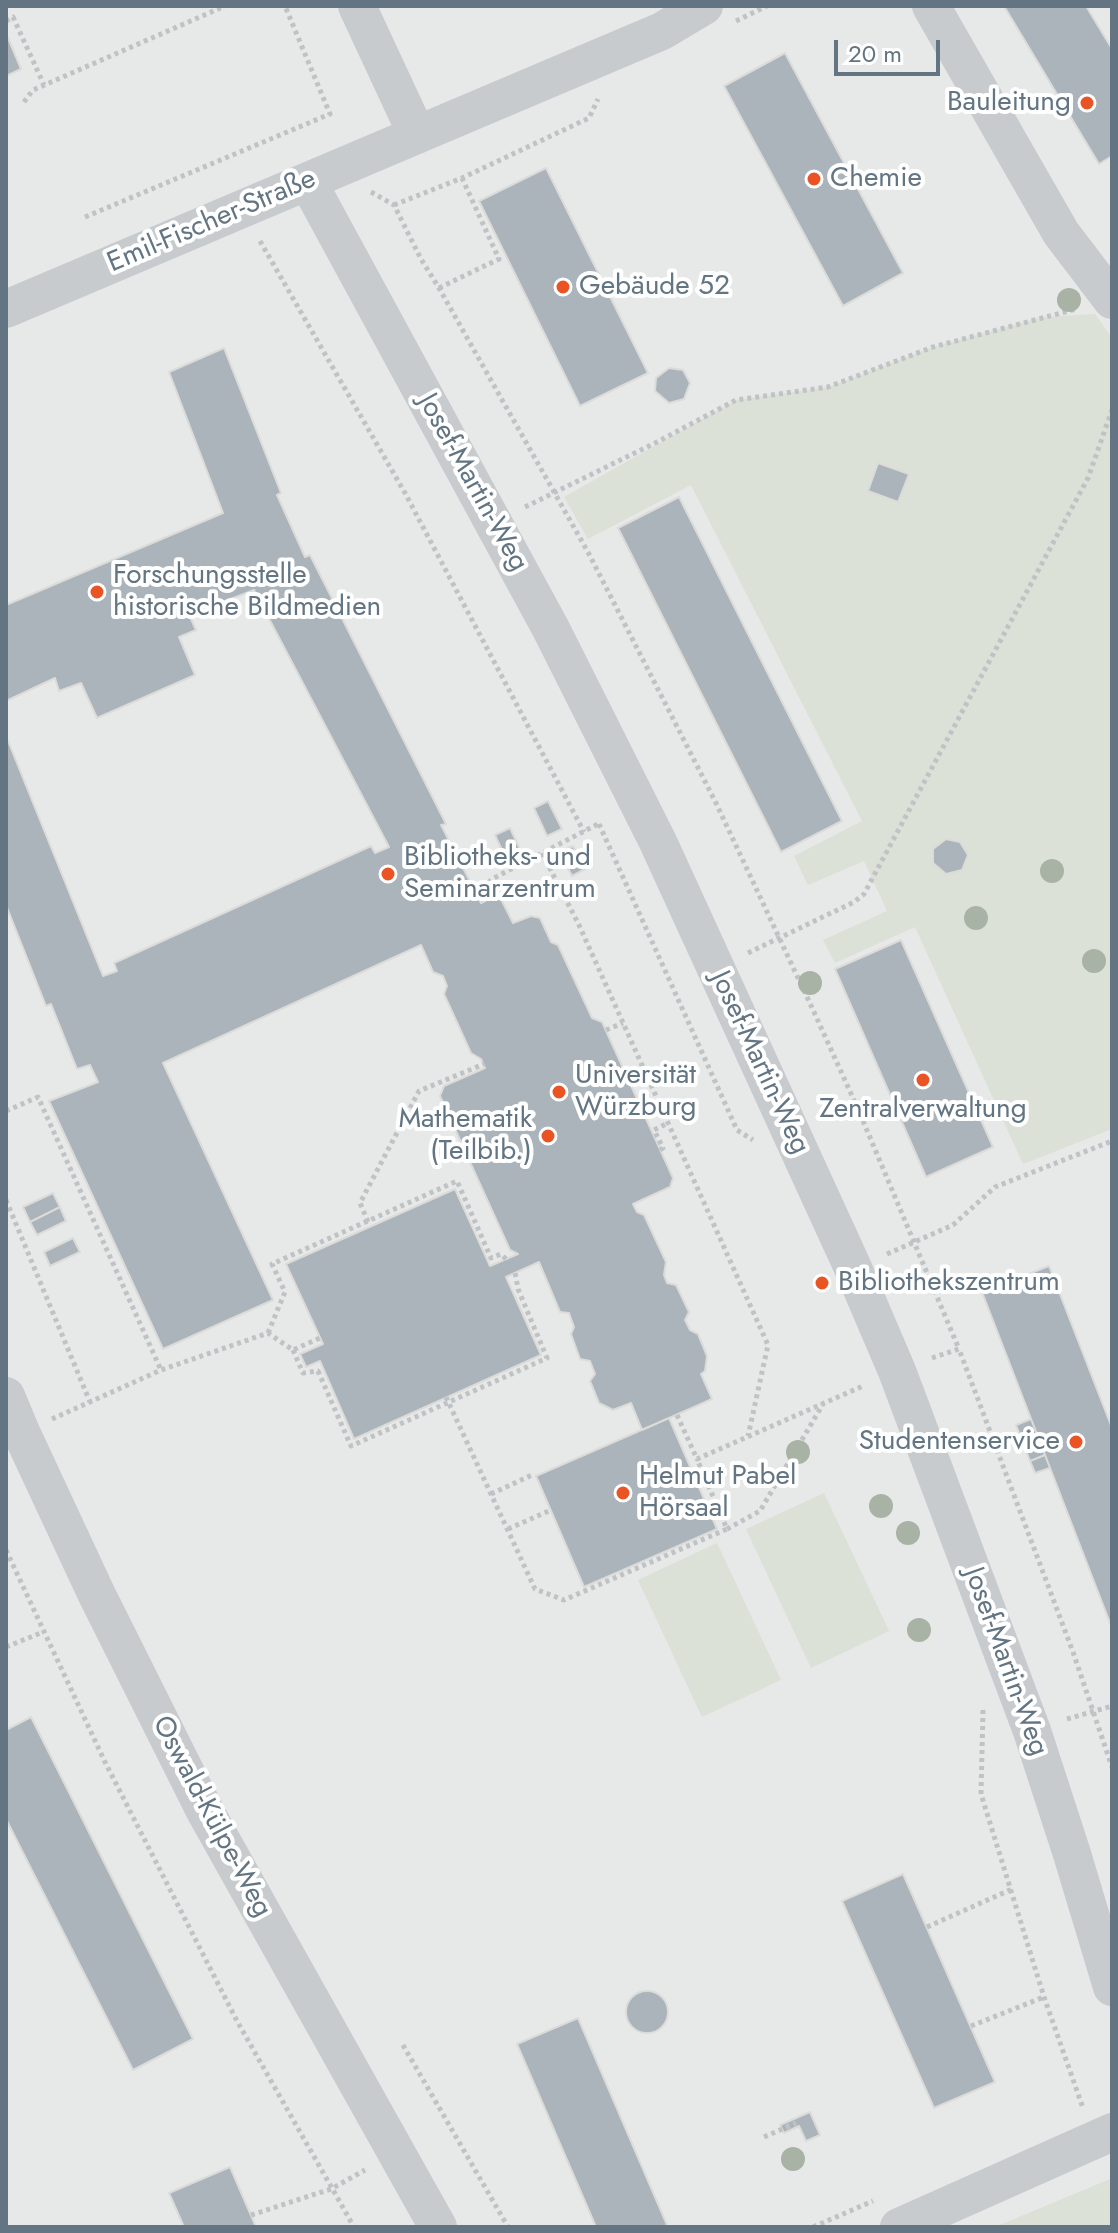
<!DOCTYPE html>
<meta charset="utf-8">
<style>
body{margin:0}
#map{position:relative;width:1118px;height:2233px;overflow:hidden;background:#f9f9f7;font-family:Jost,sans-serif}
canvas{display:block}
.frame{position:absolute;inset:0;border:8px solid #637583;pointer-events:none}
.scale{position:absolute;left:834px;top:40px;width:106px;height:36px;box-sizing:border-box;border:4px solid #637583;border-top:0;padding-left:10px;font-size:24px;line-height:28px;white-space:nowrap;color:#637583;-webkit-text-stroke:6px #fff;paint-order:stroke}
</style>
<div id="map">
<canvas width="1118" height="2233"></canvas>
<div class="frame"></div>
<div class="scale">20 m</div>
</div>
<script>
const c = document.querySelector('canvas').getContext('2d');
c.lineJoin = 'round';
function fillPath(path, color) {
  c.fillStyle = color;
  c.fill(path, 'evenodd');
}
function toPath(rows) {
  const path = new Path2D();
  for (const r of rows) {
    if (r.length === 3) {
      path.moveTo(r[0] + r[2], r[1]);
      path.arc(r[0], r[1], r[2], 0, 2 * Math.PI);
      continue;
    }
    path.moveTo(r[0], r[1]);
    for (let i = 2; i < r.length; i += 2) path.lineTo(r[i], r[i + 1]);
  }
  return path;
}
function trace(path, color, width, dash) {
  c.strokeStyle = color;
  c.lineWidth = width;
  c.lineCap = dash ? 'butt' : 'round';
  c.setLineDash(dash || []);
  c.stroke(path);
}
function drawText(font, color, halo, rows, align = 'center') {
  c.font = font + ' Jost,sans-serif';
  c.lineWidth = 8;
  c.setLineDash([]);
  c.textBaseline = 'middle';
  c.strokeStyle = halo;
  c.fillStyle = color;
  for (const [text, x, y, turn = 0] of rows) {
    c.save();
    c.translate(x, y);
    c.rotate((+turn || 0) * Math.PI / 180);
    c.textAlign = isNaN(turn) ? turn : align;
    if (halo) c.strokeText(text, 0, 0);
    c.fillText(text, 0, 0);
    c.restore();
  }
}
fillPath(toPath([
 [6,6,1112,6,1112,2178,994,2227,6,2227]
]), '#e7e8e8');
fillPath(toPath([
 [1095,314,1112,338,1112,1129,1023,1164,915,927,835,963,823,940,887,911,864,861,808,885,794,856,862,821,691,485,588,539,564,497,736,400,828,387,933,347,1042,317],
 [824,1493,889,1631,811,1668,746,1529],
 [717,1543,781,1680,702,1717,638,1580],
 [1112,2178,1112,2227,994,2227]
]), '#dbe1d7');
const building = toPath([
 [1004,6,1086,6,1112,49,1112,156,1099,164,1004,6],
 [6,33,21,69,6,76,6,33],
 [785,53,903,273,843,306,724,86,785,53],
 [546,168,648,373,580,406,479,201,546,168],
 [224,348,281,493,277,495,305,557,310,555,446,824,441,825,481,903,496,895,502,901,513,923,531,916,540,918,551,942,558,945,592,1018,602,1022,673,1178,670,1187,633,1204,637,1212,644,1215,666,1262,664,1275,667,1283,676,1285,689,1312,685,1320,690,1330,698,1334,707,1356,705,1371,701,1374,712,1399,642,1430,631,1403,613,1410,599,1403,590,1381,595,1374,590,1361,580,1359,571,1334,574,1327,569,1313,560,1312,539,1262,506,1277,541,1355,354,1439,320,1361,306,1367,300,1354,323,1344,286,1264,455,1189,490,1266,518,1254,510,1250,440,1096,444,1086,485,1068,481,1059,471,1053,444,994,447,986,443,976,433,972,421,945,163,1063,273,1300,163,1349,49,1101,98,1082,90,1065,77,1069,51,1004,46,1006,6,905,6,736,103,976,117,971,114,963,371,846,375,853,389,847,254,590,189,615,196,630,179,637,195,675,97,718,81,683,59,691,55,678,6,701,6,605,223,513,169,372,224,348],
 [669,368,683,370,690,383,684,399,669,403,655,391,656,378,669,368],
 [878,463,909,474,898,502,868,491,878,463],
 [679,497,842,821,781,852,618,528,679,497],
 [548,801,562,829,547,836,534,808,548,801],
 [510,828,523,856,508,863,495,835,510,828],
 [946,839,960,842,968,855,962,870,946,874,933,863,933,849,946,839],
 [573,846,585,869,572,876,560,852,573,846],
 [901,940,993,1147,926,1177,835,969,901,940],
 [53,1193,60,1207,30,1222,23,1207,53,1193],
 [60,1207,66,1221,37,1235,30,1222,60,1207],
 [73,1238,80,1252,50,1266,44,1252,73,1238],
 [1049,1266,1112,1428,1112,1628,982,1292,1049,1266],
 [669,1418,717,1529,584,1587,536,1476,669,1418],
 [1031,1419,1045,1455,1030,1461,1016,1425,1031,1419],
 [1045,1455,1050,1468,1035,1473,1030,1461,1045,1455],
 [31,1717,193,2039,133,2070,6,1819,6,1730,31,1717],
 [903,1874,995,2082,934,2108,842,1901,903,1874],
 [647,2012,21],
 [578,2018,667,2225,662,2227,596,2227,517,2044,578,2018],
 [810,2112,820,2135,806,2141,799,2126,784,2133,780,2125,810,2112],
 [230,2167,256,2227,184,2227,169,2193,230,2167]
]);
fillPath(building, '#abb4ba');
trace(building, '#dbdbd9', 2);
trace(toPath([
 [6,21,13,17,44,85],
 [736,21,767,6],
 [24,102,33,90,225,6],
 [371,192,394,205,421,259,439,288,589,554,716,803,814,1012,858,1109,959,1349],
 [394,205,462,178,589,118,598,99],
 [85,217,330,114,285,6],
 [260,241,405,493,584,832],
 [439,288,499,259,462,178],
 [525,507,657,442,736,400,828,387,933,347,1076,309],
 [599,824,737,1130,753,1140],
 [542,853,579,925,768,1345,748,1436],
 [477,894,492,879,600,823],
 [748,953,854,902,864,894,1088,478,1112,410],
 [606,1030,623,1023],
 [6,1111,38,1097,161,1370],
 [660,1150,663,1148,654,1130,668,1123],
 [6,1200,90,1402],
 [368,1222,360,1203,419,1091,484,1064],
 [887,1254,953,1225,995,1187,1112,1141],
 [268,1333,285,1292,272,1264,457,1181,491,1258,501,1254,506,1259],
 [293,1350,303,1373,318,1371,351,1446,547,1358,518,1289,515,1272],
 [932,1358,959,1349,1073,1652,1112,1767],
 [446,1397,535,1589,564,1600,727,1529,697,1459],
 [677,1415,697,1459,863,1386],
 [52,1419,161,1370,268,1333,293,1350,320,1338],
 [491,1494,534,1474],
 [508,1529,551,1510],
 [727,1529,760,1511,823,1404],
 [6,1550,105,1762,237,2021,354,2227],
 [6,1647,43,1632],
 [983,1710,981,1794,1044,1997,1083,2108],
 [1067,1719,1112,1706],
 [927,1927,1012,1889],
 [971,2026,1044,1997],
 [403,2045,508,2227],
 [764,2137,796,2123],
 [251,2215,331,2189,365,2170],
 [813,2227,873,2201]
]), '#c0c3c5', 5, [4, 4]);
trace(toPath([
 [357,6,417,135],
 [931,6,1061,233,1112,300],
 [308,182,551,629,658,842,853,1268,897,1371,1032,1731,1072,1854,1112,1987],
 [6,309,662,31,704,6],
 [6,1396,21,1432,96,1593,205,1811,438,2227],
 [899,2227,1112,2132]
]), '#c7cbce', 38);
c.fillStyle = '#a8b3a5';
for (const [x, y] of [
 [1069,300],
 [1052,871],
 [976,918],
 [1094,961],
 [810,983],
 [798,1452],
 [881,1506],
 [908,1533],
 [919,1630],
 [793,2159]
]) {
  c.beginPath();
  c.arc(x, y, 12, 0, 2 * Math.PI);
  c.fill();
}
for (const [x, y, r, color] of [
 [1087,103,8,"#ea5425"],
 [814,179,8,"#ea5425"],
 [563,287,8,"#ea5425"],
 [97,592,8,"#ea5425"],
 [388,874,8,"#ea5425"],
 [923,1080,8,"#ea5425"],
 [559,1092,8,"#ea5425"],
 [548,1136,8,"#ea5425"],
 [822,1283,8,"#ea5425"],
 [1076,1442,8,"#ea5425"],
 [623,1493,8,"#ea5425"]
]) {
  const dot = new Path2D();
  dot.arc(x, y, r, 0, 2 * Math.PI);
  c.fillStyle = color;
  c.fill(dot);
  trace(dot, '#fff', 3);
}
drawText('28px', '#637583', '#fff', [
 ["Bauleitung",1071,103,"right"],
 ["Chemie",830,179],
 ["Gebäude 52",579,287],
 ["Forschungsstelle",113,576],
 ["historische Bildmedien",113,608],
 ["Bibliotheks- und",404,858],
 ["Seminarzentrum",404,890],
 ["Universität",575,1076],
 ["Würzburg",575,1108],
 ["Zentralverwaltung",923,1110,"center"],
 ["Mathematik",532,1120,"right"],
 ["(Teilbib.)",532,1152,"right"],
 ["Bibliothekszentrum",838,1283],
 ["Studentenservice",1060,1442,"right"],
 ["Helmut Pabel",639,1477],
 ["Hörsaal",639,1509]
], 'left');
drawText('28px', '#637583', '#fff', [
 ["Emil-Fischer-Straße",212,222,-23],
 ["Josef-Martin-Weg",472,483,61],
 ["Josef-Martin-Weg",759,1063,65],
 ["Josef-Martin-Weg",1005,1662,70],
 ["Oswald-Külpe-Weg",211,1817,62]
]);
</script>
